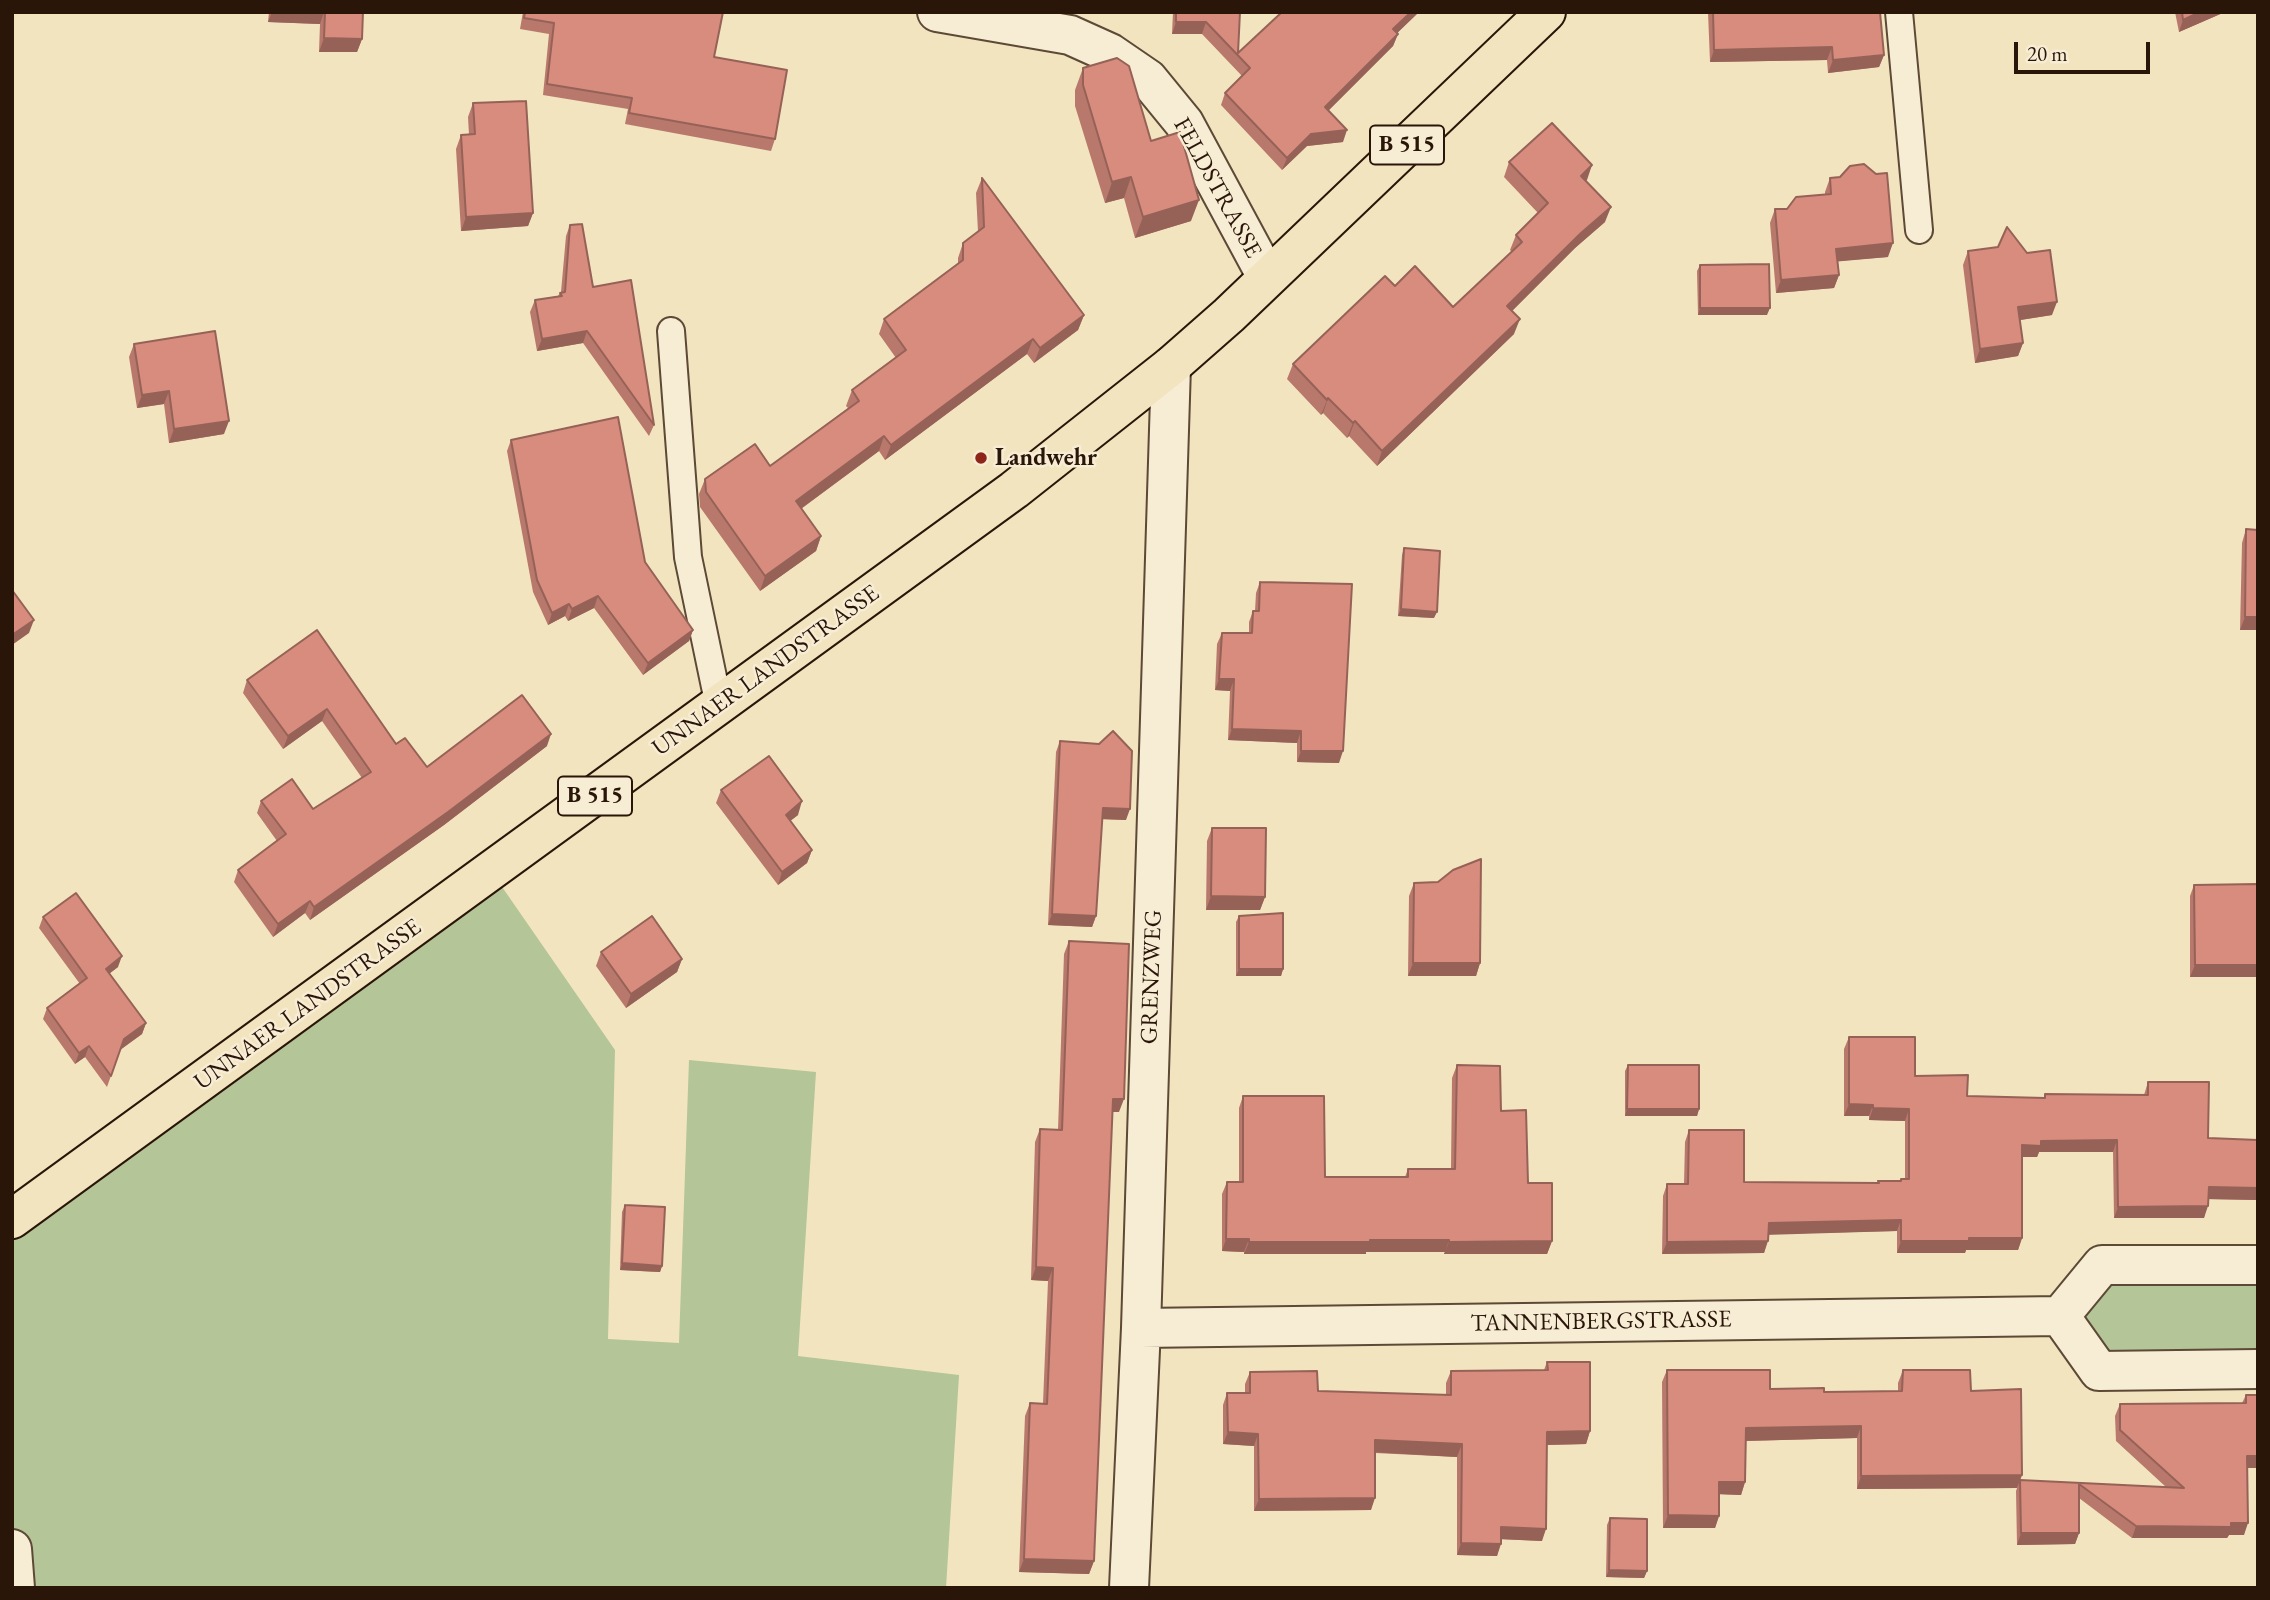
<!DOCTYPE html>
<style>
body{margin:0}
#map{position:relative;width:2270px;height:1600px;overflow:hidden;background:#f2e4bf;font-family:"EB Garamond",serif}
canvas{display:block}
.frame{position:absolute;inset:0;border:14px solid #2a1509;pointer-events:none}
.scale{position:absolute;left:2014px;top:42px;width:136px;height:32px;box-sizing:border-box;border:4px solid #2a1509;border-top:0;padding-left:9px;font-size:21px;line-height:24px;white-space:nowrap;color:#2a1509;-webkit-text-stroke:5px #f7edd5;paint-order:stroke}
</style>
<div id="map">
<canvas width="2270" height="1600"></canvas>
<div class="frame"></div>
<div class="scale">20 m</div>
</div>
<script>
const c = document.querySelector('canvas').getContext('2d');
c.lineJoin = 'round';
function fillPath(path, color) {
  c.fillStyle = color;
  c.fill(path, 'evenodd');
}
function toPath(rows) {
  const path = new Path2D();
  for (const r of rows) {
    path.moveTo(r[0], r[1]);
    for (let i = 2; i < r.length; i += 2) path.lineTo(r[i], r[i + 1]);
  }
  return path;
}
function trace(path, color, width, dash) {
  c.strokeStyle = color;
  c.lineWidth = width;
  c.lineCap = dash ? 'butt' : 'round';
  c.setLineDash(dash || []);
  c.stroke(path);
}
function drawText(font, color, halo, rows, align = 'center') {
  c.font = font + ' "EB Garamond",serif';
  c.lineWidth = 5;
  c.setLineDash([]);
  c.textBaseline = 'middle';
  c.strokeStyle = halo;
  c.fillStyle = color;
  for (const [text, x, y, turn = 0] of rows) {
    c.save();
    c.translate(x, y);
    c.rotate((+turn || 0) * Math.PI / 180);
    c.textAlign = isNaN(turn) ? turn : align;
    if (halo) c.strokeText(text, 0, 0);
    c.fillText(text, 0, 0);
    c.restore();
  }
}
fillPath(toPath([
 [491,871,615,1050,608,1339,679,1343,689,1060,816,1072,798,1356,959,1375,946,1588,12,1588,12,1219],
 [2258,1273,2258,1358,2105,1358,2075,1316,2110,1275]
]), '#b4c597');
const lane = toPath([
 [1899,12,1919,230],
 [671,331,688,557,719,706]
]);
const street = toPath([
 [937,12,1070,35,1110,53,1148,79,1184,123,1267,277],
 [2060,1316,2099,1371,2258,1369],
 [1141,1328,2060,1316,2102,1265,2258,1265],
 [12,1549,15,1588],
 [1129,1588,1141,1328,1171,366]
]);
const primary = toPath([
 [12,1219,1014,490,1171,366,1229,315,1546,12]
]);
trace(lane, '#5c4936', 30);
trace(street, '#5c4936', 42);
trace(primary, '#2a1509', 42);
trace(lane, '#f7edd5', 26);
trace(street, '#f7edd5', 38);
trace(primary, '#f2e4bf', 38);
fillPath(toPath([
 [269,12,363,12,362,39,357,52,319,52,320,24,268,22],
 [523,12,723,12,714,57,775,139,771,151,625,124,628,109,543,95,549,34,520,29],
 [1173,12,1240,12,1238,53,1282,12,1419,12,1397,33,1398,34,1393,46,1328,111,1343,142,1307,146,1282,170,1221,105,1225,93,1242,76,1202,34,1172,34],
 [1708,12,1880,12,1884,55,1879,67,1828,73,1827,60,1710,62],
 [2175,12,2225,12,2179,32],
 [1083,68,1151,141,1191,221,1135,238,1124,198,1105,203,1075,106,1075,90],
 [473,103,533,213,528,226,461,231,456,149,461,135,469,135,468,117],
 [1509,162,1592,165,1585,181,1605,222,1575,248,1512,311,1514,334,1377,466,1349,436,1347,438,1323,413,1321,415,1287,379,1293,364,1395,286,1453,307,1512,252,1510,250,1516,235,1538,213,1504,177],
 [982,178,1084,315,1078,330,1034,363,1027,354,885,460,879,451,801,509,821,536,816,551,760,591,700,507,699,494,705,479,770,466,848,408,846,406,852,390,896,358,879,334,884,319,958,264,958,258,963,243,978,232,976,193],
 [1830,178,1888,257,1838,261,1839,275,1834,288,1776,293,1770,223,1775,209,1787,209,1825,195,1825,192],
 [570,225,593,287,654,425,649,436,583,343,537,351,530,312,535,300,558,296,560,293,561,292,566,236],
 [1968,251,2052,315,2020,320,2023,343,2018,356,1975,363,1963,265],
 [1700,265,1767,315,1698,315,1697,271],
 [134,344,224,434,169,443,164,404,137,408,129,357],
 [511,440,645,562,693,630,689,641,643,675,594,608,568,621,565,616,548,625,533,592,507,451],
 [2246,529,2258,530,2258,630,2240,630,2242,543],
 [1404,548,1434,618,1398,616,1402,555],
 [1260,582,1339,763,1297,762,1297,743,1228,740,1230,691,1215,690,1217,644,1222,633,1249,633,1249,622,1253,611,1255,611,1256,593],
 [317,630,396,744,427,767,547,746,444,825,310,920,305,913,273,937,234,882,238,870,277,841,257,813,261,801,313,809,362,778,322,721,283,749,243,693,247,680],
 [1060,741,1126,820,1102,819,1096,916,1092,927,1048,925,1056,752],
 [721,790,798,815,790,821,812,850,807,863,778,885,716,803],
 [1212,828,1265,897,1260,910,1206,910,1207,841],
 [1414,883,1480,963,1476,976,1408,976,1409,896],
 [2258,884,2258,986,2257,977,2190,977,2190,896,2194,885],
 [1239,916,1283,969,1281,976,1236,976,1236,922],
 [43,917,118,967,109,974,146,1023,142,1034,120,1050,107,1087,85,1057,75,1064,43,1019,47,1008,80,984,39,928],
 [1069,941,1119,1112,1112,1112,1094,1561,1089,1574,1019,1572,1025,1416,1030,1403,1043,1403,1048,1281,1031,1280,1035,1142,1040,1129,1058,1130,1064,954],
 [601,952,682,959,677,972,626,1008,596,966],
 [1849,1037,1915,1076,1967,1096,2044,1098,2045,1094,2144,1095,2148,1082,2208,1138,2258,1200,2208,1199,2204,1218,2114,1218,2113,1152,2039,1152,2037,1157,2022,1157,2022,1238,2018,1250,1966,1250,1965,1253,1897,1253,1897,1231,1769,1234,1764,1253,1662,1254,1663,1196,1667,1184,1684,1184,1685,1142,1689,1130,1744,1182,1878,1183,1878,1181,1900,1181,1901,1179,1905,1179,1905,1121,1869,1120,1869,1116,1844,1116,1844,1049],
 [1457,1065,1501,1111,1552,1241,1547,1254,1444,1254,1445,1252,1366,1252,1366,1254,1244,1254,1244,1252,1222,1251,1222,1194,1227,1182,1239,1182,1239,1108,1243,1096,1325,1177,1405,1177,1408,1169,1451,1169,1452,1078],
 [1628,1065,1699,1109,1697,1116,1625,1116,1625,1071],
 [625,1205,662,1266,660,1272,620,1270,622,1212],
 [1547,1362,1590,1431,1586,1444,1547,1445,1542,1541,1501,1539,1497,1556,1457,1555,1457,1457,1375,1453,1371,1510,1254,1511,1254,1446,1223,1444,1223,1405,1227,1393,1245,1393,1245,1384,1250,1372,1318,1391,1446,1395,1446,1383,1451,1371,1544,1370],
 [1667,1370,1770,1389,1824,1392,1898,1391,1898,1383,1903,1370,1971,1391,2022,1475,2017,1488,1857,1489,1857,1438,1746,1441,1745,1482,1741,1495,1719,1494,1719,1516,1715,1528,1663,1528,1662,1382],
 [2246,1395,2258,1395,2258,1468,2247,1468,2244,1535,2229,1535,2227,1538,2132,1538,2079,1498,2079,1533,2075,1544,2017,1545,2016,1491,2020,1480,2166,1487,2116,1441,2115,1416,2120,1404,2242,1403],
 [1610,1518,1647,1571,1644,1578,1606,1577,1607,1525]
]), '#b9786c');
fillPath(toPath([
 [272,12,324,12,320,24,268,22],
 [1411,12,1419,12,1389,41,1393,29],
 [2200,12,2225,12,2179,32,2183,20],
 [1176,22,1206,22,1202,34,1172,34],
 [1398,34,1393,46,1320,119,1325,107],
 [324,38,362,39,357,52,319,52],
 [1832,47,1827,60,1710,62,1714,50],
 [1884,55,1879,67,1828,73,1833,60],
 [1347,130,1343,142,1307,146,1282,170,1287,158,1311,134],
 [1592,165,1587,180,1575,191,1581,176],
 [1131,177,1124,198,1105,203,1112,182],
 [1199,200,1191,221,1135,238,1143,217],
 [1611,207,1605,222,1575,248,1502,321,1507,306,1581,233],
 [533,213,528,226,461,231,466,217],
 [1893,243,1888,257,1832,262,1836,249],
 [1839,275,1834,288,1776,293,1781,280],
 [2057,302,2052,315,2014,321,2018,307],
 [1700,308,1770,308,1767,315,1698,315],
 [1084,315,1078,330,1034,363,1040,348],
 [1520,319,1514,334,1377,466,1382,451],
 [587,331,583,343,537,351,542,339],
 [1033,339,1027,354,885,460,891,445],
 [2023,343,2018,356,1975,363,1980,349],
 [169,391,164,404,137,408,142,395],
 [1328,398,1323,413,1321,415,1327,400],
 [229,421,224,434,169,443,174,429],
 [1355,421,1349,436,1347,438,1353,423],
 [884,436,879,451,791,516,796,501],
 [821,536,816,551,760,591,765,576],
 [598,596,594,608,568,621,572,609],
 [569,604,565,616,548,625,552,613],
 [1401,609,1437,612,1434,618,1398,616],
 [2245,617,2258,617,2258,630,2240,630],
 [34,620,29,633,12,645,12,635],
 [693,630,689,641,643,675,648,663],
 [1219,679,1234,679,1230,691,1215,690],
 [327,709,322,721,283,749,288,736],
 [1232,729,1301,731,1297,743,1228,740],
 [551,734,547,746,444,825,310,920,314,907],
 [1301,751,1343,751,1339,763,1297,762],
 [802,801,798,815,781,828,786,815],
 [1103,808,1130,809,1126,820,1099,819],
 [812,850,807,863,778,885,782,872],
 [1211,896,1265,897,1260,910,1206,910],
 [310,901,305,913,273,937,278,924],
 [1052,914,1096,916,1092,927,1048,925],
 [122,956,118,967,102,979,106,969],
 [682,959,677,972,626,1008,631,994],
 [1413,963,1480,963,1476,976,1408,976],
 [2195,965,2258,965,2258,975,2257,977,2190,977],
 [1239,969,1283,969,1281,976,1236,976],
 [146,1023,142,1034,120,1050,124,1039],
 [89,1046,85,1057,75,1064,79,1053],
 [1113,1099,1124,1099,1119,1112,1108,1112],
 [1849,1104,1873,1105,1869,1116,1844,1116],
 [1873,1108,1909,1109,1905,1121,1869,1120],
 [1627,1109,1699,1109,1697,1116,1625,1116],
 [2117,1140,2113,1152,2039,1152,2037,1157,2018,1157,2022,1145,2041,1141],
 [2209,1187,2258,1188,2258,1200,2204,1199],
 [2208,1206,2204,1218,2114,1218,2118,1207],
 [1901,1220,1897,1231,1764,1235,1769,1223],
 [1969,1238,2022,1238,2018,1250,1966,1250,1965,1253,1897,1253,1901,1241],
 [1226,1239,1249,1239,1244,1252,1222,1251],
 [1370,1240,1449,1240,1445,1252,1366,1252,1366,1254,1244,1254,1249,1242],
 [1552,1241,1547,1254,1444,1254,1449,1242],
 [1768,1241,1764,1253,1662,1254,1667,1242],
 [622,1263,662,1266,660,1272,620,1270],
 [1036,1267,1053,1268,1048,1281,1031,1280],
 [1861,1426,1857,1438,1742,1441,1746,1428],
 [1590,1431,1586,1444,1543,1445,1547,1432],
 [1228,1432,1258,1434,1254,1446,1223,1444],
 [1375,1440,1462,1444,1457,1457,1370,1452],
 [2247,1456,2258,1456,2258,1468,2243,1468],
 [2022,1475,2017,1488,1857,1489,1861,1476],
 [1719,1482,1745,1482,1741,1495,1714,1494],
 [1375,1498,1371,1510,1254,1511,1259,1499],
 [1668,1515,1719,1516,1715,1528,1663,1528],
 [2248,1523,2244,1535,2229,1535,2227,1538,2132,1538,2136,1526],
 [1501,1527,1546,1529,1542,1541,1497,1539],
 [2021,1533,2079,1533,2075,1544,2017,1545],
 [1461,1543,1501,1544,1497,1556,1457,1555],
 [1024,1559,1094,1561,1089,1574,1019,1572],
 [1609,1570,1647,1571,1644,1578,1606,1577]
]), '#966258');
const building = toPath([
 [325,12,363,12,362,39,324,38,325,12],
 [525,12,723,12,714,57,787,70,775,139,629,113,632,98,547,84,554,23,524,18,525,12],
 [1176,12,1240,12,1238,53,1282,12,1411,12,1393,29,1398,34,1325,107,1347,130,1311,134,1287,158,1225,93,1250,68,1206,22,1176,22,1176,12],
 [1713,12,1880,12,1884,55,1833,60,1832,47,1714,50,1713,12],
 [2182,12,2200,12,2183,20,2182,12],
 [1117,58,1129,66,1151,141,1180,132,1199,200,1143,217,1131,177,1112,182,1083,85,1083,68,1117,58],
 [526,101,533,213,466,217,461,135,475,134,473,103,526,101],
 [1552,123,1592,165,1581,176,1611,207,1581,233,1507,306,1520,319,1382,451,1355,421,1353,423,1328,398,1327,400,1293,364,1385,276,1395,286,1415,266,1453,307,1522,242,1516,235,1548,203,1509,162,1552,123],
 [1864,164,1876,174,1887,173,1893,243,1836,249,1839,275,1781,280,1775,209,1787,209,1796,197,1831,194,1830,178,1840,177,1850,166,1864,164],
 [982,178,1084,315,1040,348,1033,339,891,445,884,436,796,501,821,536,765,576,706,492,705,479,755,444,770,466,859,401,852,390,906,350,884,319,963,260,963,243,984,227,982,178],
 [582,224,593,287,631,280,654,425,587,331,542,339,535,300,562,296,560,293,565,292,570,225,582,224],
 [2007,227,2027,253,2050,250,2057,302,2018,307,2023,343,1980,349,1968,251,1998,247,2007,227],
 [1769,264,1770,308,1700,308,1700,265,1769,264],
 [215,331,229,421,174,429,169,391,142,395,134,344,215,331],
 [618,417,645,562,693,630,648,663,598,596,572,609,569,604,552,613,537,580,511,440,618,417],
 [2246,529,2258,530,2258,617,2245,617,2246,529],
 [1404,548,1440,551,1437,612,1401,609,1404,548],
 [1260,582,1352,584,1343,751,1301,751,1301,731,1232,729,1234,679,1219,679,1222,633,1252,633,1253,611,1259,611,1260,582],
 [12,590,34,620,12,635,12,590],
 [317,630,396,744,405,738,427,767,522,695,551,734,448,812,314,907,310,901,278,924,238,870,286,834,261,801,292,779,313,809,371,772,327,709,288,736,247,680,317,630],
 [1113,731,1132,751,1130,809,1103,808,1096,916,1052,914,1060,741,1099,744,1113,731],
 [769,756,802,801,786,815,812,850,782,872,721,790,769,756],
 [1212,828,1266,828,1265,897,1211,896,1212,828],
 [1481,859,1480,963,1413,963,1414,883,1438,882,1453,870,1481,859],
 [2258,884,2258,965,2195,965,2194,885,2258,884],
 [76,893,122,956,106,969,146,1023,124,1039,111,1076,89,1046,79,1053,47,1008,87,978,43,917,76,893],
 [1283,913,1283,969,1239,969,1239,916,1283,913],
 [652,916,682,959,631,994,601,952,652,916],
 [1069,941,1129,944,1124,1099,1113,1099,1094,1561,1024,1559,1030,1403,1047,1404,1053,1268,1036,1267,1040,1129,1062,1130,1069,941],
 [1849,1037,1915,1037,1915,1076,1968,1075,1967,1096,2045,1098,2045,1094,2148,1095,2148,1082,2209,1082,2208,1138,2258,1140,2258,1188,2209,1187,2208,1206,2118,1207,2117,1140,2041,1141,2041,1146,2022,1145,2022,1238,1969,1238,1969,1241,1901,1241,1901,1220,1769,1223,1768,1241,1667,1242,1667,1184,1688,1184,1689,1130,1744,1130,1744,1182,1879,1183,1878,1181,1901,1181,1901,1179,1909,1179,1909,1109,1873,1108,1873,1105,1849,1104,1849,1037],
 [1457,1065,1500,1066,1501,1111,1526,1110,1528,1183,1552,1183,1552,1241,1449,1242,1449,1240,1370,1240,1370,1242,1249,1242,1249,1239,1226,1239,1227,1182,1243,1182,1243,1096,1324,1096,1325,1177,1408,1177,1408,1169,1455,1169,1457,1065],
 [1628,1065,1699,1065,1699,1109,1627,1109,1628,1065],
 [625,1205,665,1207,662,1266,622,1263,625,1205],
 [1547,1362,1590,1362,1590,1431,1547,1432,1546,1529,1501,1527,1501,1544,1461,1543,1462,1444,1375,1440,1375,1498,1259,1499,1258,1434,1228,1432,1227,1393,1250,1393,1250,1372,1317,1371,1318,1391,1451,1395,1451,1371,1548,1370,1547,1362],
 [1667,1370,1770,1370,1770,1389,1824,1388,1824,1392,1902,1391,1903,1370,1970,1370,1971,1391,2021,1389,2022,1475,1861,1476,1861,1426,1746,1428,1745,1482,1719,1482,1719,1516,1668,1515,1667,1370],
 [2246,1395,2258,1395,2258,1456,2247,1456,2248,1523,2231,1523,2231,1527,2136,1526,2079,1484,2079,1533,2021,1533,2020,1480,2184,1488,2120,1430,2120,1404,2246,1403,2246,1395],
 [1610,1518,1647,1519,1647,1571,1609,1570,1610,1518]
]);
fillPath(building, '#d78c7d');
trace(building, '#966258', 2);
for (const [x, y, r, color] of [
 [981,458,7,"#8f2418"]
]) {
  const dot = new Path2D();
  dot.arc(x, y, r, 0, 2 * Math.PI);
  c.fillStyle = color;
  c.fill(dot);
  trace(dot, '#f7edd5', 2.5);
}
for (const [x, y, w] of [
 [1407,145,74],
 [595,796,74]
]) {
  const box = new Path2D();
  box.roundRect(x - w / 2, y - 19.5, w, 39, 5);
  c.fillStyle = '#f7edd5';
  c.fill(box);
  trace(box, '#2a1509', 2);
}
drawText('bold 23px', '#2a1509', null, [
 ["B 515",1407,145],
 ["B 515",595,796]
]);
drawText('24px', '#2a1509', '#f7edd5', [
 ["FELDSTRASSE",1217,188,61],
 ["UNNAER LANDSTRASSE",766,671,-36],
 ["GRENZWEG",1152,977,-88],
 ["UNNAER LANDSTRASSE",308,1005,-36],
 ["TANNENBERGSTRASSE",1601,1322,-1]
]);
drawText('bold 24px', '#2a1509', '#f7edd5', [
 ["Landwehr",995,458]
], 'left');
</script>
